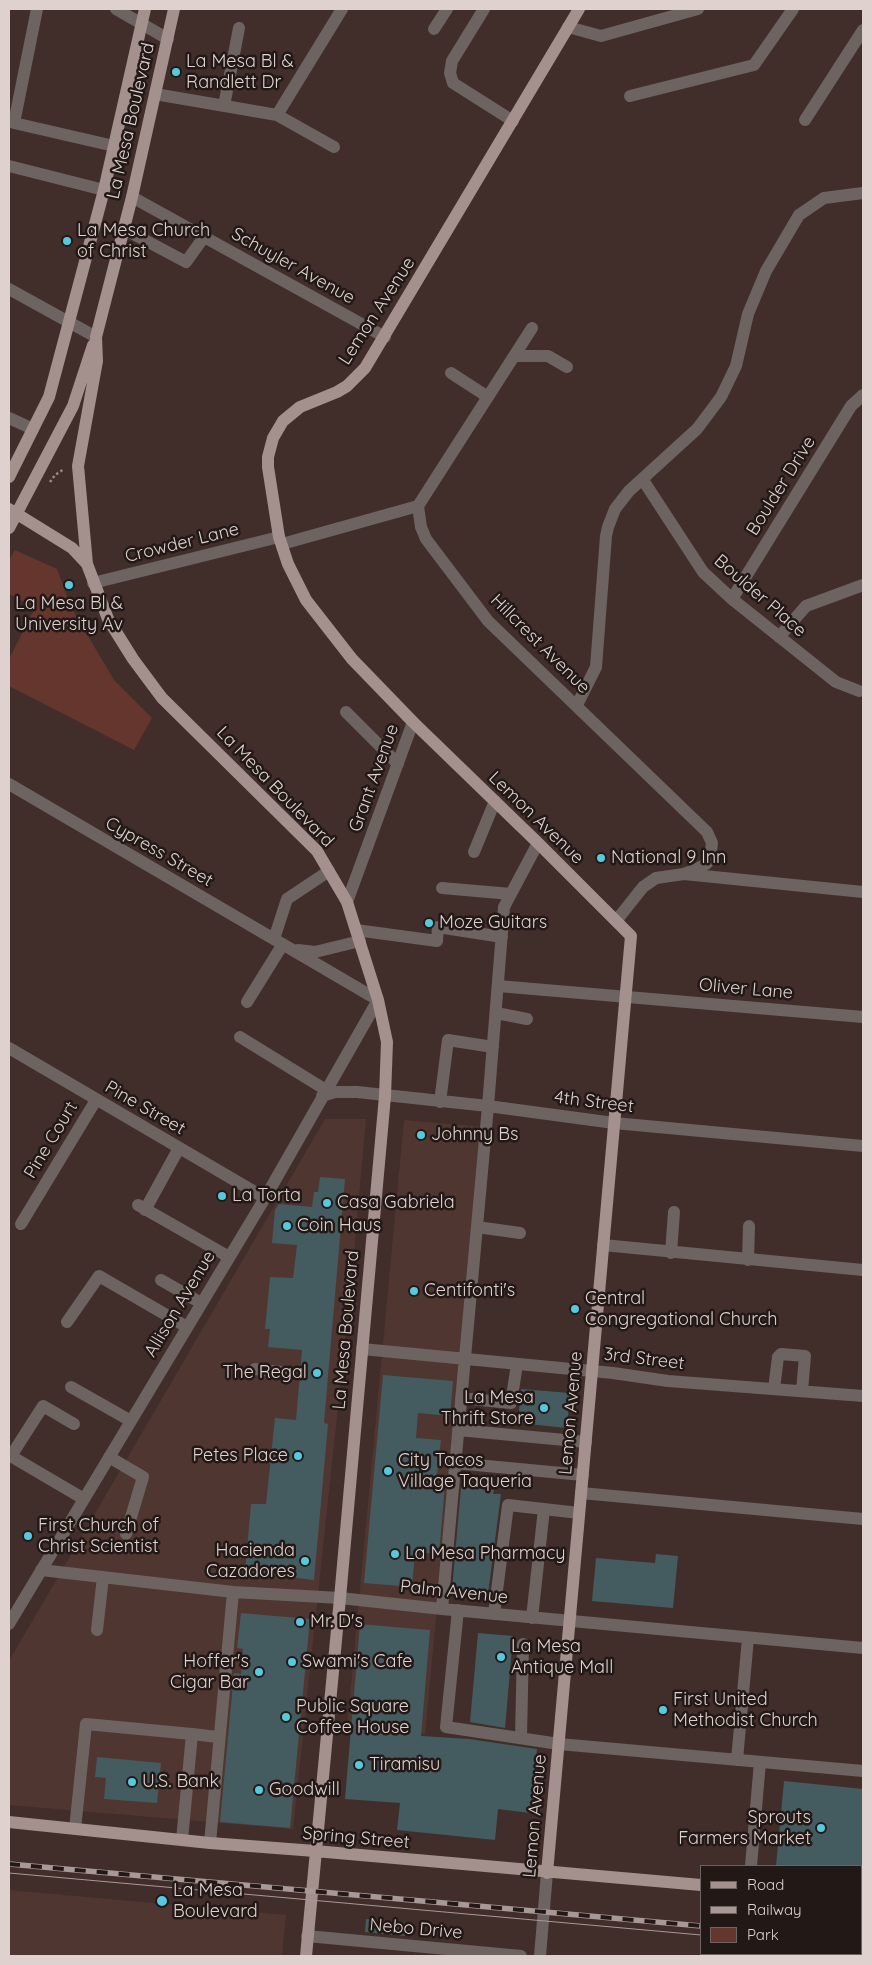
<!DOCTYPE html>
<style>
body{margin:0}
#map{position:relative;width:872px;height:1965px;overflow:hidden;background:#412e2b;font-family:Quicksand,sans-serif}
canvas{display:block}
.frame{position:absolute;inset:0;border:10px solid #ded1ce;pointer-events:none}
.legend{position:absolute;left:700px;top:1865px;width:162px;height:90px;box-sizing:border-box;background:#221917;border:1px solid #6d6360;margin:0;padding:6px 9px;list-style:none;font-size:15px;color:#ded1ce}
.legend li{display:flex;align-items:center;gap:10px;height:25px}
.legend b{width:25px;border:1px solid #6d6360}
</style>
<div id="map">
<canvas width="872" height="1965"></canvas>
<div class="frame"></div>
<ul class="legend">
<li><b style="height:6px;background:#a4908c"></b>Road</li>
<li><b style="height:6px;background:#a89996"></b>Railway</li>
<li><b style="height:14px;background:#64362d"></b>Park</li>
</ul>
</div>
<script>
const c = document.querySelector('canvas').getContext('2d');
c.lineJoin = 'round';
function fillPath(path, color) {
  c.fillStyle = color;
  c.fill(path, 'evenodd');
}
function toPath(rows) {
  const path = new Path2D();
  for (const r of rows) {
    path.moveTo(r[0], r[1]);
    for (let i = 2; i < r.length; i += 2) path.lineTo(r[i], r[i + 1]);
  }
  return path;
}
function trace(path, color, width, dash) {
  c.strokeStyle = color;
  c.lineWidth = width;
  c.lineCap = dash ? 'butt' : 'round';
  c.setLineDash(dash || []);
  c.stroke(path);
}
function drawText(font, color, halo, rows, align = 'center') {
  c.font = font + ' Quicksand,sans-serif';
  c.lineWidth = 5;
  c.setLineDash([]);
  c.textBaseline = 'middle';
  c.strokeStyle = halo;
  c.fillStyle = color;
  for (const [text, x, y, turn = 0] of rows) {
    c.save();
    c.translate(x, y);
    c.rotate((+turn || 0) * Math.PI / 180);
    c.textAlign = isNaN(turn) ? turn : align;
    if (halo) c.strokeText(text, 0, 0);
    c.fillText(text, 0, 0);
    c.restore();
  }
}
fillPath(toPath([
 [325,1119,366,1119,351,1284,293,1829,9,1805,9,1661],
 [404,1120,483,1127,425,1734,347,1728],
 [9,1890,286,1915,282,1956,9,1956]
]), '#503631');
fillPath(toPath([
 [15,550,57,569,72,609,114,680,152,718,134,750,9,686,9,659,35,608,9,594,9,560]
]), '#64362d');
fillPath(toPath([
 [320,1177,345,1179,324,1423,328,1424,314,1580,245,1572,251,1504,266,1504,275,1418,296,1420,302,1350,268,1347,270,1329,265,1329,270,1277,293,1278,297,1245,272,1243,275,1210,279,1204,312,1207,314,1192,318,1192],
 [383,1375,453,1381,450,1416,418,1413,416,1438,441,1440,436,1483,445,1485,439,1554,415,1552,412,1587,364,1583],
 [521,1389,570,1393,567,1428,518,1423],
 [461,1487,494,1490,493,1494,501,1494,488,1594,452,1590],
 [656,1554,678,1556,673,1608,592,1601,596,1558,655,1563],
 [241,1613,310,1619,290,1828,220,1822,234,1673,241,1674,243,1649,237,1648],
 [360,1624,430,1630,421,1736,469,1739,537,1749,530,1813,498,1809,495,1840,397,1830,400,1803,345,1799],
 [478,1633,513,1636,505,1728,470,1722],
 [97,1757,161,1763,157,1803,104,1799,106,1778,95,1777],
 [784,1781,863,1789,863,1866,776,1866],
 [366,1919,407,1923,405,1936,365,1932]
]), '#445b60');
trace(toPath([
 [50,482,55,475,64,469]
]), '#978784', 2.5, [2.5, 2.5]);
trace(toPath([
 [37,9,14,123,114,146],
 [116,9,168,39],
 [484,9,452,61,450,73,453,83,513,121],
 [568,27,601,36,698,9],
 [434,29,447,9],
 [155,94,277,115,342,9],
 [630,96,754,65,793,9],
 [224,106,239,28],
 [277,115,334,147],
 [805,120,863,30],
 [9,166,104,190],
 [132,197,385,337],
 [124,229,186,262,204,237],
 [9,289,96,337],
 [532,328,418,506,421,527,426,539,488,621,707,832,712,843,710,860,706,864,695,870,684,874],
 [514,356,548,356,567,367],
 [451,373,488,397],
 [9,418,33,429],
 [643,480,703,572,732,599,836,682,859,691],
 [282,544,418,506],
 [93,583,279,537],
 [732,599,851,406,863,395],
 [779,637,806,606,863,585],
 [577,705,596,667,606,536,608,527,615,509,629,491,697,429,721,397,736,366,748,314,766,271,799,215,824,198,863,193],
 [346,712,398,764],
 [9,784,378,1000,265,1198,9,1624],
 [474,852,495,801],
 [442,888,511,894],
 [347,902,413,722],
 [616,921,643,887,656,878,684,874,863,892],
 [356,930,437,941,438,927,502,937],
 [274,939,287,899,329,871],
 [298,950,315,952,360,941],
 [498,986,863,1017],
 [247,1002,283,944],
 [496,1013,527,1019],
 [240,1037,326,1090],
 [9,1048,265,1198],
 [322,1096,335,1092,357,1092,488,1106,614,1123,863,1146],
 [440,1102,448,1040,493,1047],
 [138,1205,229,1257],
 [145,1210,179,1148],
 [21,1224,96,1100],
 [477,1227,520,1233],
 [603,1245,863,1270],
 [671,1253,674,1212],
 [748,1260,749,1226],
 [161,1280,201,1303],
 [67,1322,99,1276,187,1327],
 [362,1349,613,1373,668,1381,863,1396],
 [255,1369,281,1372],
 [71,1387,131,1421],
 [774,1389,778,1357,781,1354,805,1356,802,1391],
 [461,1398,511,1403,517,1364],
 [458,1430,586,1442],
 [9,1455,84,1499],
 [11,1456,43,1406,74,1424],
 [109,1457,143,1477,126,1534],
 [455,1463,583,1475],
 [581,1493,863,1519],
 [41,1570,233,1592,340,1598,442,1609,863,1648],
 [442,1609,488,1106,504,907,538,843],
 [458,1610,446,1727,559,1744,863,1771],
 [494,1614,508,1505,579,1513],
 [532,1618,544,1509],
 [97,1630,103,1577],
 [192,1734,218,1737],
 [521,1738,523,1644],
 [737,1760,748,1638],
 [75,1829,86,1724,192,1734,182,1840],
 [210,1843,233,1592],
 [751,1866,760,1762],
 [307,1936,521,1956],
 [540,1956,547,1873]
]), '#6d6361', 12);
trace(toPath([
 [174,9,132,197,96,337,97,361,78,466,87,564,108,619,133,659,162,698,317,851,347,902,378,1000,387,1042,385,1096,340,1598,306,1956],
 [9,477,49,397,104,190,145,9],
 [9,509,72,548,87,564],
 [9,528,73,406,93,345],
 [9,1822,210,1843,315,1851,701,1885],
 [547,1873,631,936,538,843,413,722,352,659,306,600,288,564,279,537,268,467,268,457,273,438,283,421,300,407,337,392,347,386,365,368,579,9],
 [861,1899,863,1899]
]), '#a4908c', 12);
trace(toPath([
 [9,1873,701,1935],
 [861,1949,863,1950]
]), '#a89996', 1);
const rail = toPath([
 [9,1864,701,1926],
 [861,1940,863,1940]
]);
trace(rail, '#a89996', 5.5);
trace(rail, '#221917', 4, [11]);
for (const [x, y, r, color] of [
 [176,72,5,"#55cadf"],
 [67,241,5,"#55cadf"],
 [69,585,5,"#55cadf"],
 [601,858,5,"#55cadf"],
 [429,923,5,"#55cadf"],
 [421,1135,5,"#55cadf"],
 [222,1196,5,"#55cadf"],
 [327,1203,5,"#55cadf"],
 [287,1226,5,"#55cadf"],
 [414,1291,5,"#55cadf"],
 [575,1309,5,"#55cadf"],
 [317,1373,5,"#55cadf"],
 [544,1408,5,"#55cadf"],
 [298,1456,5,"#55cadf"],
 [388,1471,5,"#55cadf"],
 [28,1536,5,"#55cadf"],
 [395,1554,5,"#55cadf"],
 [305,1561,5,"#55cadf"],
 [300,1622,5,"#55cadf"],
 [501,1657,5,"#55cadf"],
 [292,1662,5,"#55cadf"],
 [259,1672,5,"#55cadf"],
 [663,1710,5,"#55cadf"],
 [286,1717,5,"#55cadf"],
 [359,1765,5,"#55cadf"],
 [132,1782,5,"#55cadf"],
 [259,1790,5,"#55cadf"],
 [821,1828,5,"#55cadf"],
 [162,1901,6,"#55cadf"]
]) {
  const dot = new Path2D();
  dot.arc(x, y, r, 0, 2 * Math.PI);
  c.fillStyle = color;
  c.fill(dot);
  trace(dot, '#221917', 2);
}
drawText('18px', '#ded1ce', '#221917', [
 ["La Mesa Bl &",186,62],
 ["Randlett Dr",186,83],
 ["La Mesa Church",77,231],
 ["of Christ",77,252],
 ["La Mesa Bl &",69,604,"center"],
 ["University Av",69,625,"center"],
 ["National 9 Inn",611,858],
 ["Moze Guitars",439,923],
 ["Johnny Bs",431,1135],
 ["La Torta",232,1196],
 ["Casa Gabriela",337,1203],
 ["Coin Haus",297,1226],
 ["Centifonti's",424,1291],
 ["Central",585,1299],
 ["Congregational Church",585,1320],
 ["The Regal",307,1373,"right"],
 ["La Mesa",534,1398,"right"],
 ["Thrift Store",534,1419,"right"],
 ["Petes Place",288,1456,"right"],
 ["City Tacos",398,1461],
 ["Village Taqueria",398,1482],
 ["First Church of",38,1526],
 ["Christ Scientist",38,1547],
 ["Hacienda",295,1551,"right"],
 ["Cazadores",295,1572,"right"],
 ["La Mesa Pharmacy",405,1554],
 ["Mr. D's",310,1622],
 ["La Mesa",511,1647],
 ["Antique Mall",511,1668],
 ["Hoffer's",249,1662,"right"],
 ["Cigar Bar",249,1683,"right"],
 ["Swami's Cafe",302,1662],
 ["First United",673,1700],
 ["Methodist Church",673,1721],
 ["Public Square",296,1707],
 ["Coffee House",296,1728],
 ["Tiramisu",369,1765],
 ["U.S. Bank",142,1782],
 ["Goodwill",269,1790],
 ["Sprouts",811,1818,"right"],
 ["Farmers Market",811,1839,"right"],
 ["La Mesa",173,1891],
 ["Boulevard",173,1912]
], 'left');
drawText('18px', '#ded1ce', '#221917', [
 ["La Mesa Boulevard",131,121,-77],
 ["Schuyler Avenue",293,266,29],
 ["Lemon Avenue",377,311,-57],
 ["Boulder Drive",781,486,-58],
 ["Crowder Lane",182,543,-14],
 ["Boulder Place",760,596,41],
 ["Hillcrest Avenue",540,644,45],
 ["Grant Avenue",374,778,-70],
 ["La Mesa Boulevard",275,787,46],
 ["Lemon Avenue",536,818,44],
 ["Cypress Street",159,852,30],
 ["Oliver Lane",746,989,5],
 ["4th Street",594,1102,7],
 ["Pine Street",145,1108,30],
 ["Pine Court",51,1140,-59],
 ["Allison Avenue",180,1304,-59],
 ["La Mesa Boulevard",346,1330,-85],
 ["3rd Street",644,1359,7],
 ["Lemon Avenue",571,1413,-85],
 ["Palm Avenue",454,1592,6],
 ["Lemon Avenue",535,1816,-85],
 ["Spring Street",356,1838,5],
 ["Nebo Drive",416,1929,5]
]);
</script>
